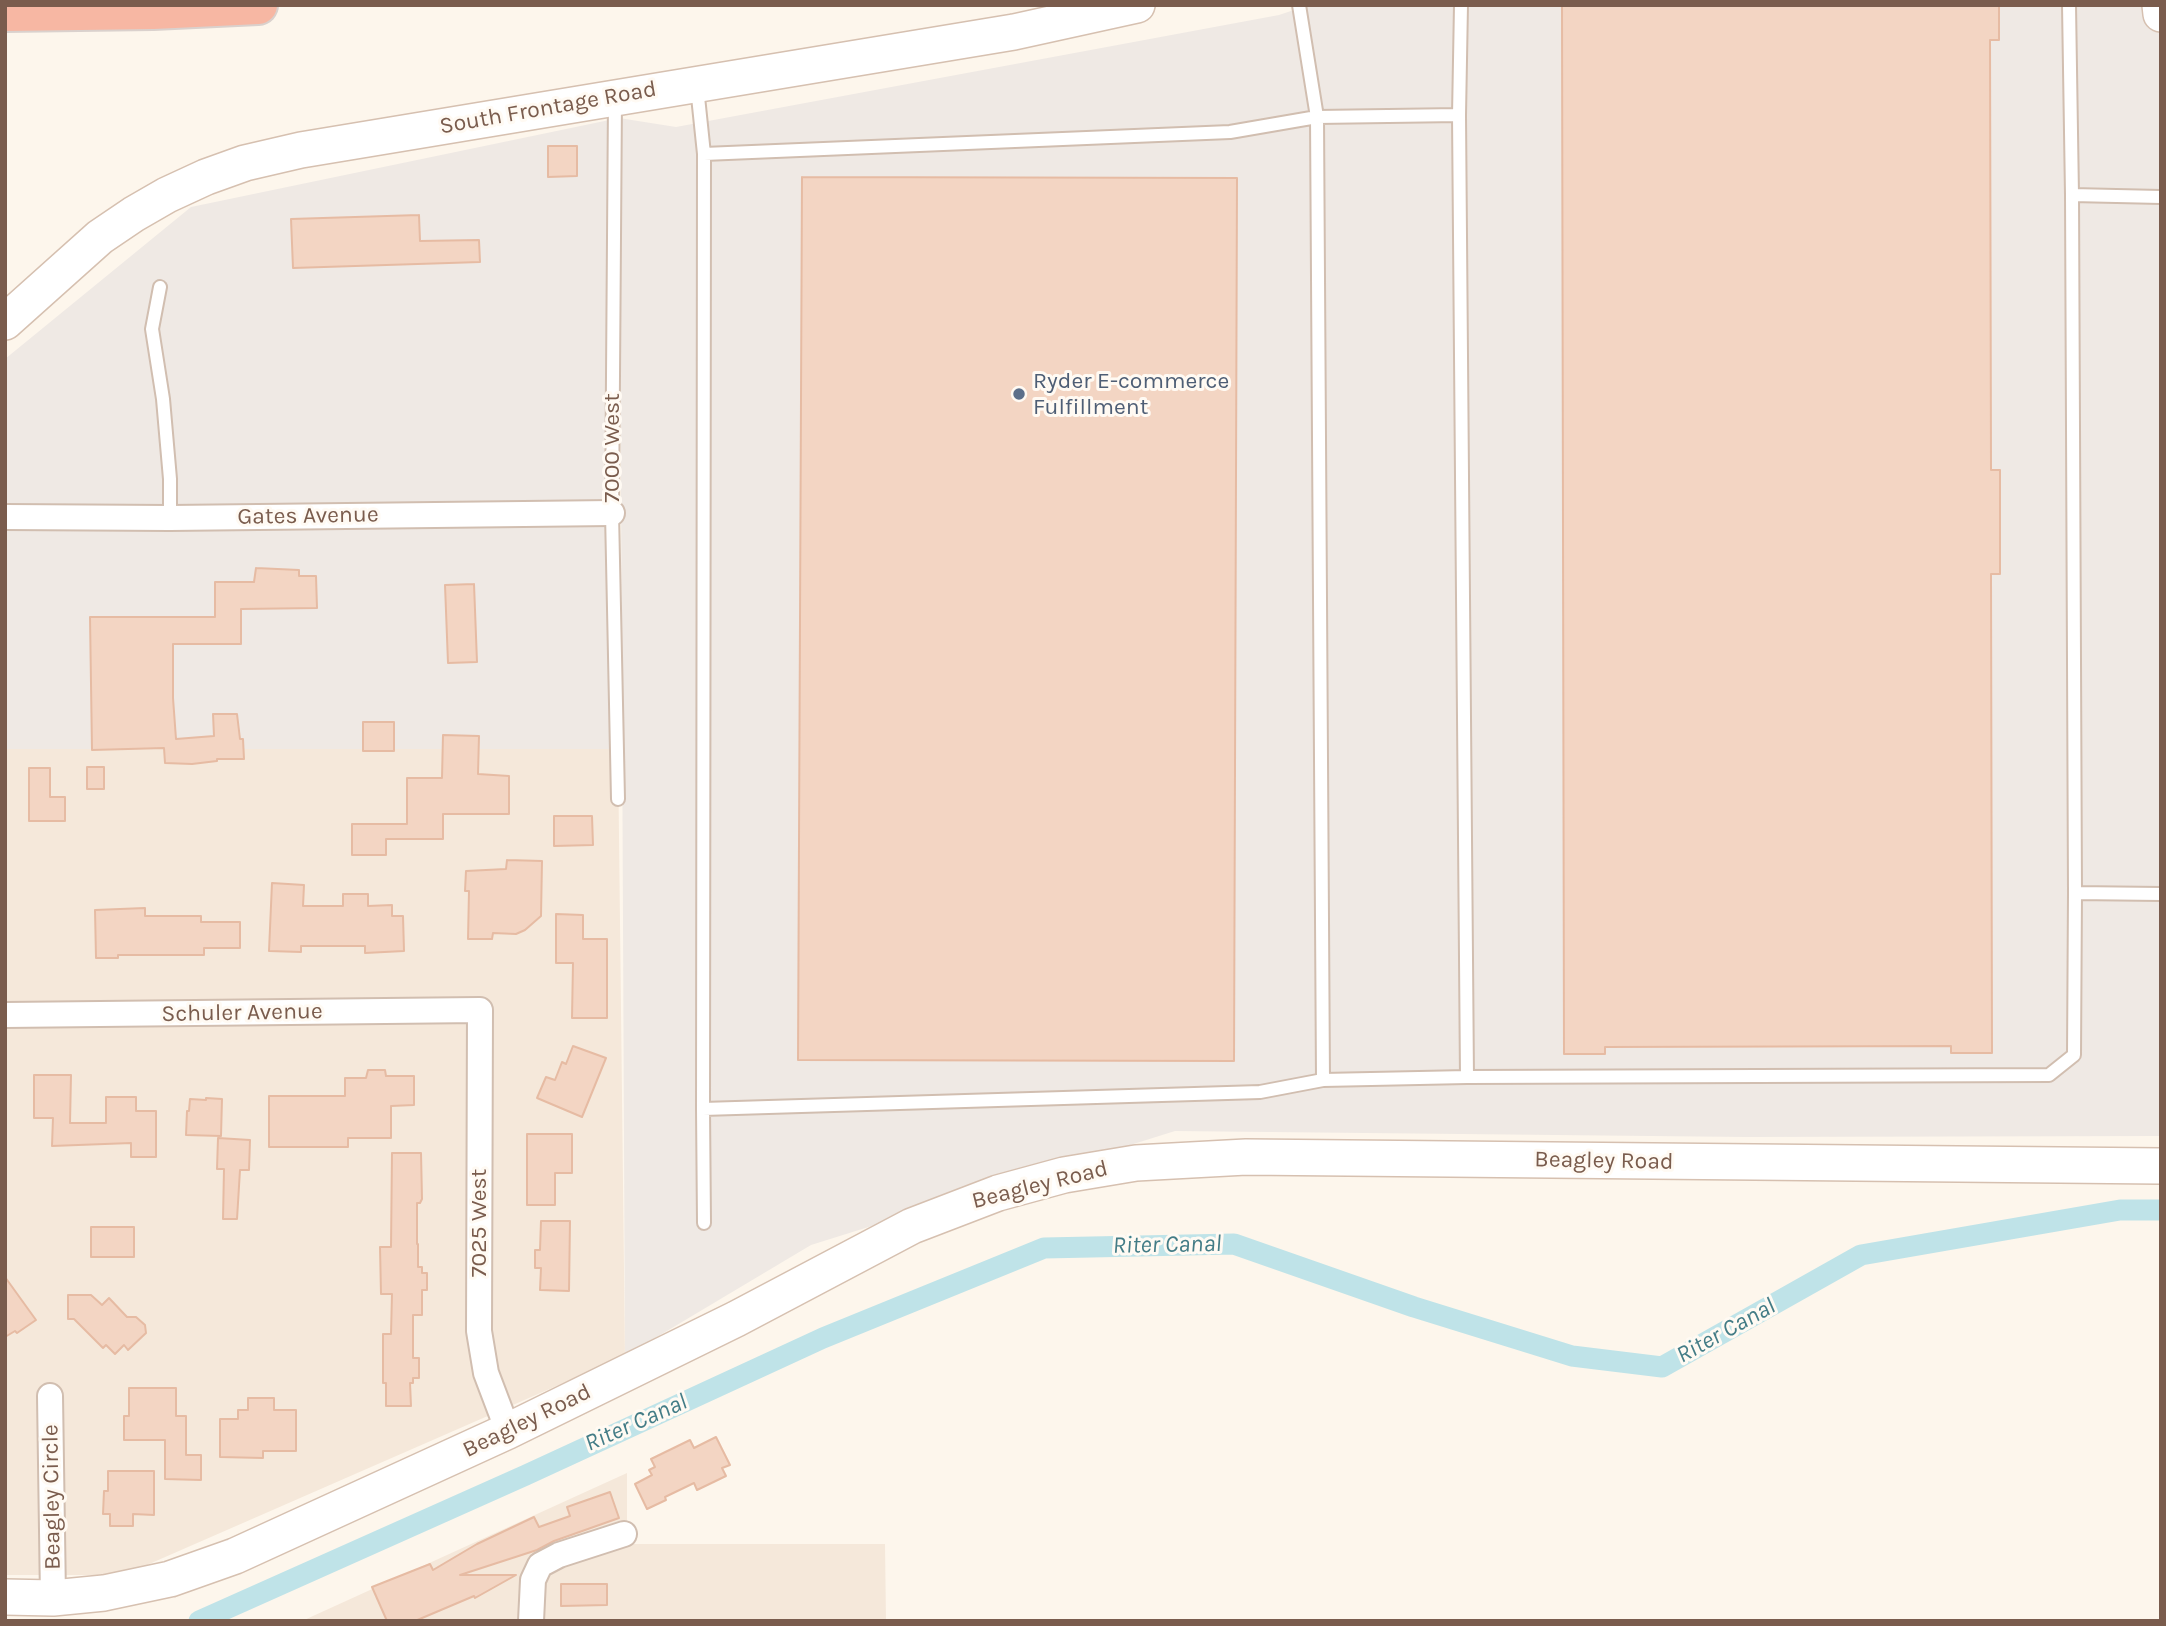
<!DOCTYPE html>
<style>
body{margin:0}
#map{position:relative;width:2166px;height:1626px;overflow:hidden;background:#fdf6ec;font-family:Karla,sans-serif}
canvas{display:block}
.frame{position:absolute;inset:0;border:7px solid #7a5c4d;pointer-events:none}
</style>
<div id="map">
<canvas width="2166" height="1626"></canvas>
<div class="frame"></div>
</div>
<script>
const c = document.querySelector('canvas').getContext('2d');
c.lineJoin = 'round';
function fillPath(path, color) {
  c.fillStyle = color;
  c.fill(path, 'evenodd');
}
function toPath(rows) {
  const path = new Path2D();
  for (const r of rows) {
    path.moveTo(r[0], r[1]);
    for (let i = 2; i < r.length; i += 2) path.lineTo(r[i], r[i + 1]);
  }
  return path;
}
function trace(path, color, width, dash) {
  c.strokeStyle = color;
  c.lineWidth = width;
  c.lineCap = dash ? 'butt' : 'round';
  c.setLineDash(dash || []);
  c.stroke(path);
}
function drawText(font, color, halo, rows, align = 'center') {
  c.font = font + ' Karla,sans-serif';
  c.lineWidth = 6;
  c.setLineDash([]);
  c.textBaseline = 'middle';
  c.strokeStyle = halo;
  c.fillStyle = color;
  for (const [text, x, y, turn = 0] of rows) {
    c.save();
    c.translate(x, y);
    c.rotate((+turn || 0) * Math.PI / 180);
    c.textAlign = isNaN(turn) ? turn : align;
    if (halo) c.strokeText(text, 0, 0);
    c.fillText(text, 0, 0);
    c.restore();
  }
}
fillPath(toPath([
 [5,749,618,749,625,1356,124,1575,5,1575],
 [627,1473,627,1544,885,1544,886,1621,302,1621]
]), '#f5e8da');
fillPath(toPath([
 [1309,5,2161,5,2161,1136,1746,1137,1175,1131,811,1245,625,1356,620,273,618,749,5,749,5,359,191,207,619,118,676,127,1279,15]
]), '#efe9e4');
trace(toPath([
 [199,1621,526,1475,823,1338,1044,1248,1234,1244,1414,1307,1572,1356,1662,1367,1861,1255,2120,1210,2161,1210]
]), '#bfe3e8', 21);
const building = toPath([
 [1562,5,1999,6,1999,40,1990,40,1991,470,2000,470,2000,574,1991,574,1992,1053,1951,1053,1951,1046,1605,1047,1605,1054,1564,1054,1562,5],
 [548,146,577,146,577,176,548,177,548,146],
 [802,177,1237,178,1234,1061,798,1060,802,177],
 [419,215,420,241,479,240,480,262,293,268,291,219,419,215],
 [256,568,299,570,299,576,316,576,317,608,241,609,241,644,173,644,173,698,176,739,214,736,213,714,237,714,240,739,243,739,244,759,217,759,217,761,192,764,165,763,164,748,92,750,90,617,215,617,215,582,254,582,256,568],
 [474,584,477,662,448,663,445,585,474,584],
 [363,722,394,722,394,751,363,751,363,722],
 [443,735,479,736,478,774,509,776,509,814,443,814,443,839,386,839,386,855,352,855,352,824,407,824,407,778,442,778,443,735],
 [87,767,104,767,104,789,87,789,87,767],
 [29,768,50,768,50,797,65,797,65,821,29,821,29,768],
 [554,816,592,816,593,845,554,846,554,816],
 [507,860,542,861,541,916,525,930,516,934,493,933,492,939,468,939,469,891,465,891,466,871,506,869,507,860],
 [272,883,304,885,303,906,343,906,343,894,368,894,368,906,392,905,392,916,403,916,404,951,365,953,365,946,301,946,301,952,269,951,272,883],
 [145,908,145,916,201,916,201,922,240,922,240,948,204,948,204,955,118,955,118,958,96,958,95,910,145,908],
 [556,914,583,915,583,939,607,939,607,1018,572,1018,573,963,556,963,556,914],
 [573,1046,606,1058,582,1117,537,1098,546,1077,555,1080,562,1062,566,1064,573,1046],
 [368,1070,385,1070,386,1076,414,1076,414,1105,391,1106,391,1138,348,1138,348,1147,269,1147,269,1096,345,1096,345,1078,366,1078,368,1070],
 [34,1075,71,1075,70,1123,106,1123,106,1097,136,1097,136,1111,156,1111,156,1157,131,1157,131,1143,52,1146,53,1118,34,1118,34,1075],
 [206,1098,222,1099,221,1136,186,1135,187,1111,189,1111,190,1099,206,1100,206,1098],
 [527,1134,572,1134,572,1173,555,1173,555,1205,527,1205,527,1134],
 [218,1138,250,1140,249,1170,240,1170,237,1219,223,1219,224,1169,217,1169,218,1138],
 [392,1153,421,1153,422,1199,420,1203,417,1203,417,1244,418,1244,418,1267,422,1267,422,1273,427,1273,427,1290,422,1290,422,1315,413,1315,413,1358,419,1358,419,1378,413,1378,413,1383,410,1383,411,1406,386,1406,386,1383,383,1383,383,1334,391,1334,392,1294,381,1294,380,1247,391,1247,392,1153],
 [541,1221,570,1221,569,1291,540,1290,541,1268,535,1268,535,1250,540,1250,541,1221],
 [91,1227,134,1227,134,1257,91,1257,91,1227],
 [5,1277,36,1320,17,1333,15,1331,5,1337,5,1277],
 [68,1295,91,1295,102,1305,109,1298,127,1317,136,1317,145,1325,146,1333,128,1350,124,1345,115,1354,106,1345,103,1348,74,1319,68,1319,68,1295],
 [129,1388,176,1388,176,1416,186,1416,186,1455,201,1455,201,1480,165,1479,165,1440,124,1440,124,1416,129,1416,129,1388],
 [248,1398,274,1398,274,1410,296,1410,296,1451,263,1451,263,1458,220,1457,220,1419,238,1419,238,1410,248,1410,248,1398],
 [716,1437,730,1465,722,1468,726,1476,697,1490,694,1483,665,1497,666,1500,647,1509,635,1484,652,1475,649,1470,655,1467,651,1459,690,1440,694,1448,716,1437],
 [108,1471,154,1471,154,1515,133,1514,133,1526,110,1526,110,1514,103,1514,104,1491,108,1491,108,1471],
 [610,1492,619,1518,554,1541,537,1550,460,1575,516,1575,475,1598,474,1596,415,1621,387,1621,372,1587,430,1564,433,1570,477,1544,534,1517,539,1527,570,1516,567,1507,610,1492],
 [561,1584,607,1584,607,1605,561,1606,561,1584]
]);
fillPath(building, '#f3d5c3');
trace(building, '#e6bba3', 2);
const lane = toPath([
 [2069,5,2072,195],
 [697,87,704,154,1230,132,1317,117,1459,115,1467,1077,1323,1080,1317,117,1299,5],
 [615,99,612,513,618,799],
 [1459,115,1461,5],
 [704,154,703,1109,1260,1092,1323,1080],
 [160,287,152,329,163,399,170,479,170,518],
 [2075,893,2072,195,2161,197],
 [1467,1077,2049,1075,2074,1055,2075,893,2161,894],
 [703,1109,704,1223]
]);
const street = toPath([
 [5,517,170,518,612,513],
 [5,1015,480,1010,479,1331,486,1373,508,1431],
 [50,1396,53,1598],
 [531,1621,533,1580,540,1565,559,1555,624,1534]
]);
const secondary = toPath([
 [2160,5,2161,14],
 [5,322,100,237,134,214,167,195,206,177,245,163,301,150,1014,32,1137,5],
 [5,1597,53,1598,104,1593,170,1579,235,1556,508,1431,736,1319,912,1226,998,1193,1064,1175,1136,1163,1246,1157,2161,1166]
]);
const highway = toPath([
 [5,12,153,10,258,5]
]);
trace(lane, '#d1beb0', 16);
trace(street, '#d1beb0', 28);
trace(secondary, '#d6c0b0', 38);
trace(highway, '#dad1cd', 42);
trace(lane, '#fff', 12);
trace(street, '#fff', 24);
trace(secondary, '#fff', 35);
trace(highway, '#f7b7a3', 38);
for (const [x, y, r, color] of [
 [1019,394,7,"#5c6f8a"]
]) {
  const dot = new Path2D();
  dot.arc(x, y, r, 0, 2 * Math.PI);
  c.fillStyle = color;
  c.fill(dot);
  trace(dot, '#fffaf3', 2.5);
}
drawText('23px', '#7a5c4d', '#fffaf3', [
 ["South Frontage Road",548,108,-10],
 ["7000 West",612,448,-90],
 ["Gates Avenue",308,516,-1],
 ["Schuler Avenue",242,1013,-1],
 ["Beagley Road",1604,1161,1],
 ["Beagley Road",1040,1185,-14],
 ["7025 West",479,1223,-90],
 ["Beagley Road",527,1421,-26],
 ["Beagley Circle",52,1497,-91]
]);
drawText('23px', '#4e5e75', '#fffaf3', [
 ["Ryder E-commerce",1033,381],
 ["Fulfillment",1033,407]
], 'left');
drawText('italic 24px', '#437c86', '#fffaf3', [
 ["Riter Canal",1167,1245,-1],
 ["Riter Canal",1726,1331,-29],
 ["Riter Canal",636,1423,-24]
]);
</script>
